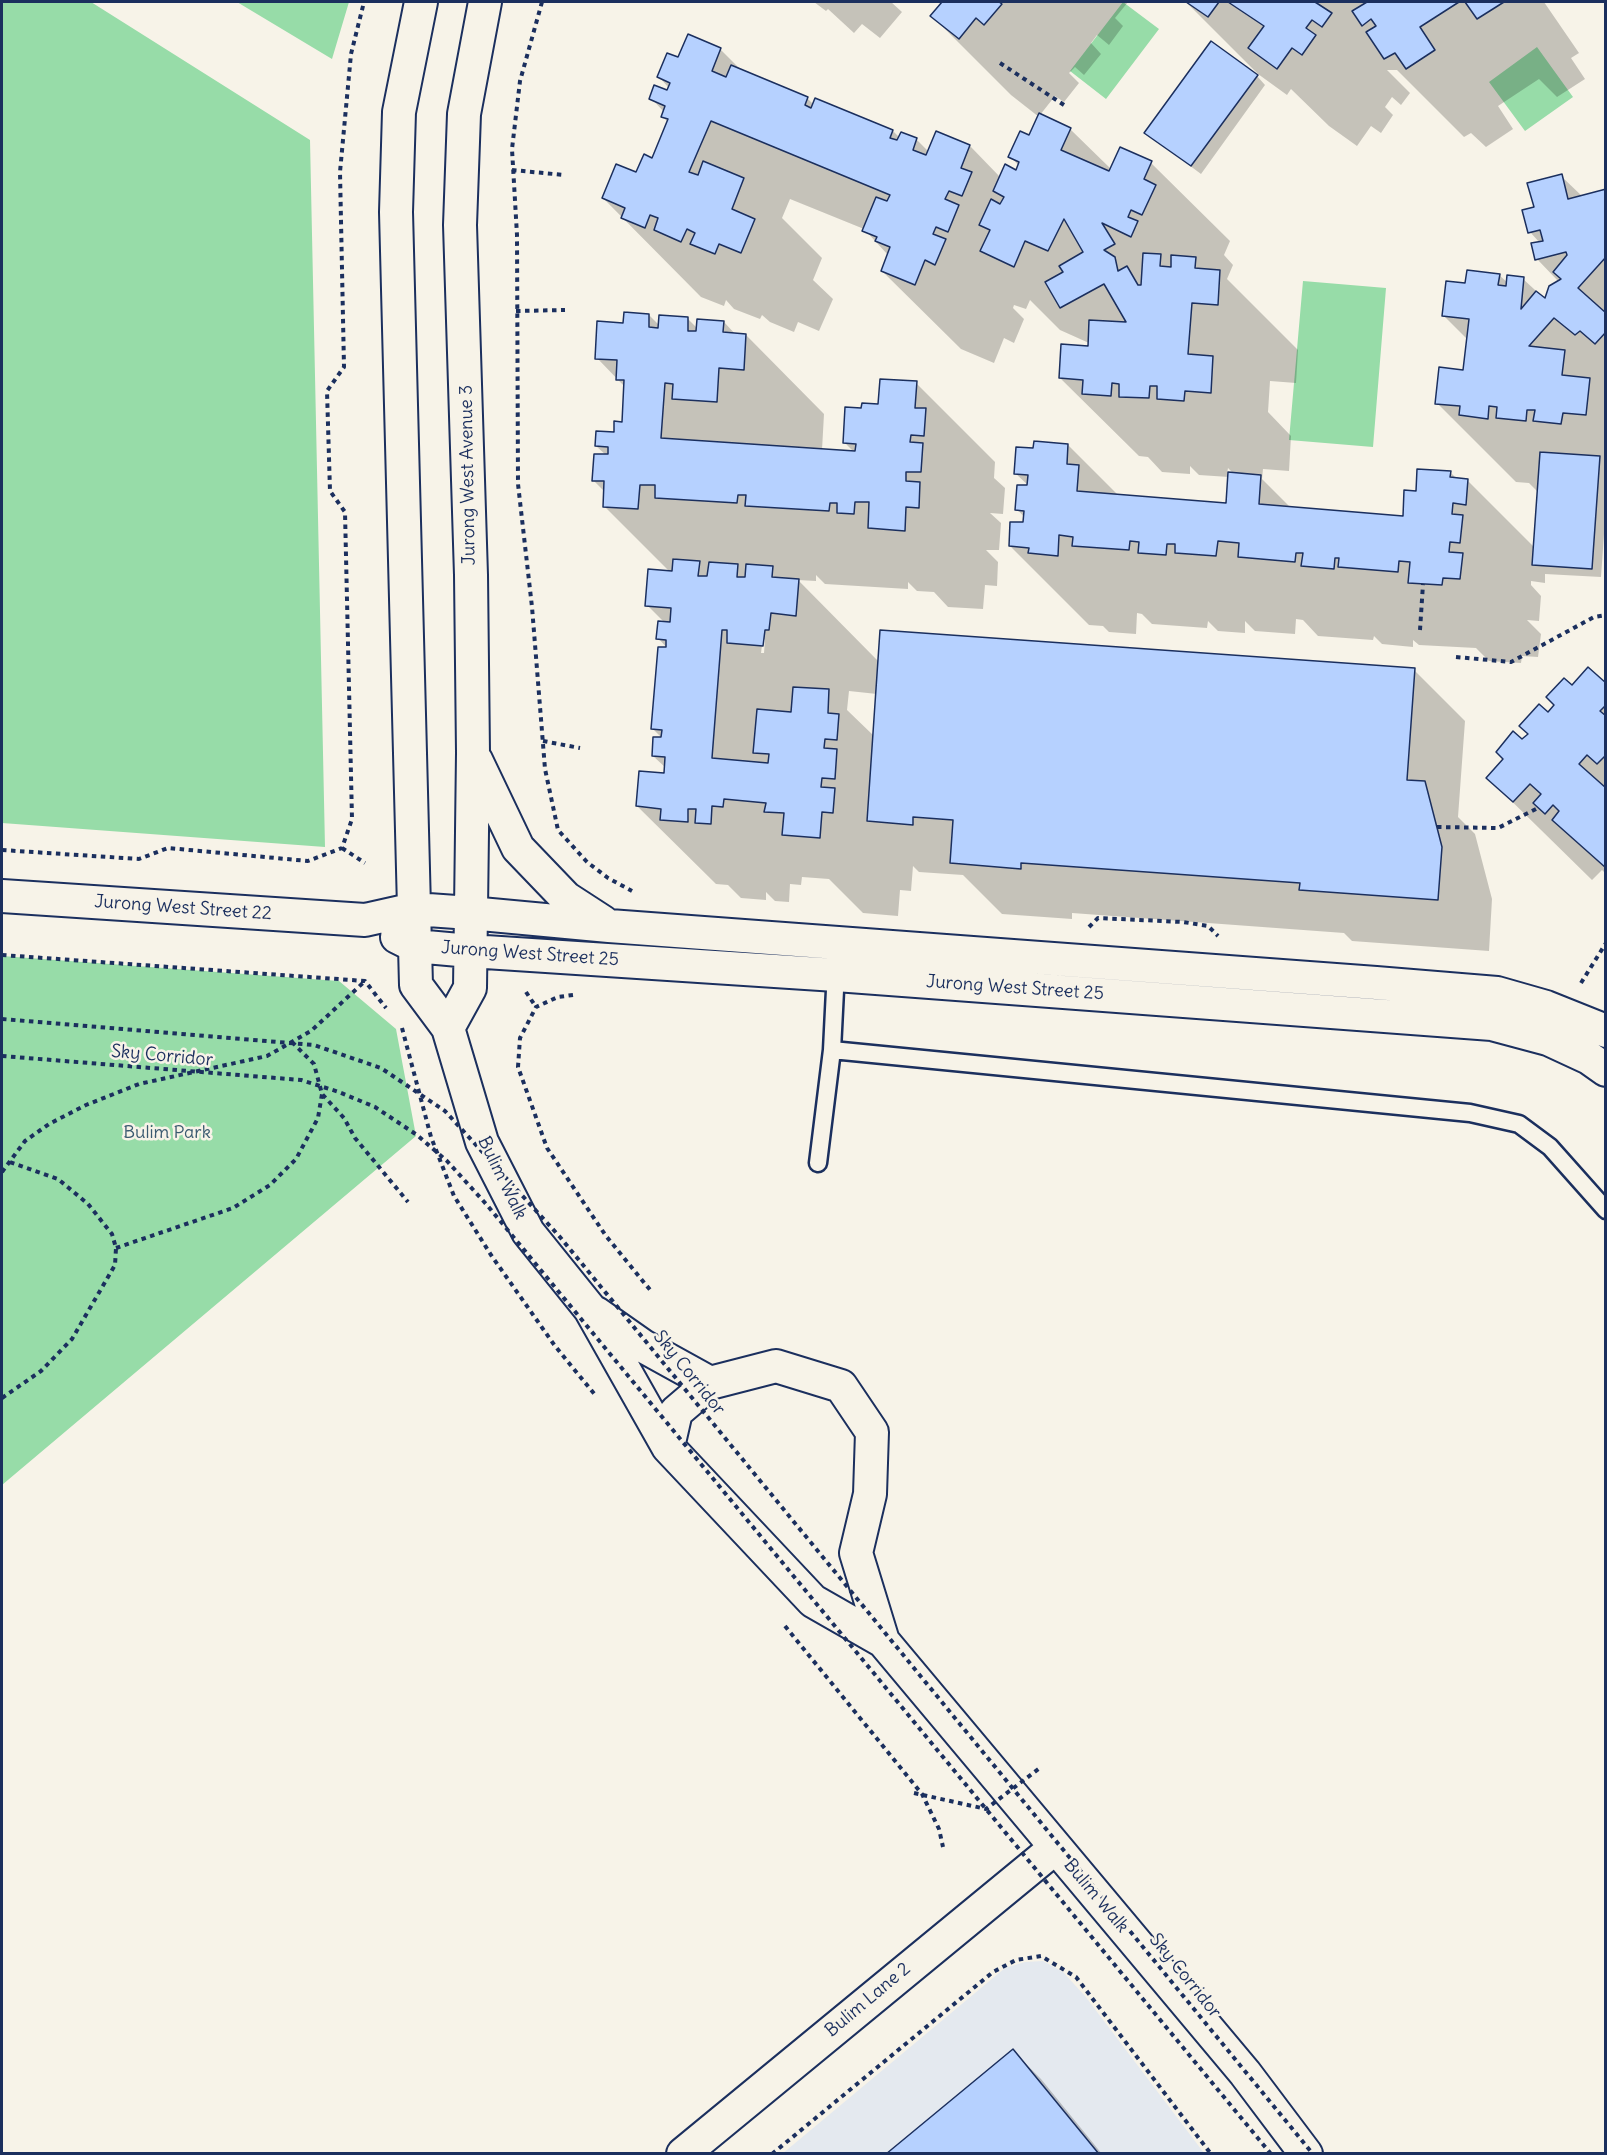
<!DOCTYPE html>
<style>
body{margin:0}
#map{position:relative;width:1607px;height:2155px;overflow:hidden;background:#f7f3e8;font-family:Delius,sans-serif}
canvas{display:block}
.frame{position:absolute;inset:0;border:3px solid #1b2f5e;pointer-events:none}
</style>
<div id="map">
<canvas width="1607" height="2155"></canvas>
<div class="frame"></div>
</div>
<script>
const c = document.querySelector('canvas').getContext('2d');
c.lineJoin = 'round';
function fillPath(path, color) {
  c.fillStyle = color;
  c.fill(path, 'evenodd');
}
function toPath(rows) {
  const path = new Path2D();
  for (const r of rows) {
    path.moveTo(r[0], r[1]);
    for (let i = 2; i < r.length; i += 2) path.lineTo(r[i], r[i + 1]);
  }
  return path;
}
function trace(path, color, width, dash) {
  c.strokeStyle = color;
  c.lineWidth = width;
  c.lineCap = dash ? 'butt' : 'round';
  c.setLineDash(dash || []);
  c.stroke(path);
}
function drawText(font, color, halo, rows, align = 'center') {
  c.font = font + ' Delius,sans-serif';
  c.lineWidth = 5;
  c.setLineDash([]);
  c.textBaseline = 'middle';
  c.strokeStyle = halo;
  c.fillStyle = color;
  for (const [text, x, y, turn = 0] of rows) {
    c.save();
    c.translate(x, y);
    c.rotate((+turn || 0) * Math.PI / 180);
    c.textAlign = isNaN(turn) ? turn : align;
    if (halo) c.strokeText(text, 0, 0);
    c.fillText(text, 0, 0);
    c.restore();
  }
}
fillPath(toPath([
 [1043,1961,1063,1972,1085,1996,1204,2153,782,2154,1005,1968,1025,1962]
]), '#e4e9ef');
fillPath(toPath([
 [2,2,91,2,310,140,325,847,2,823],
 [237,2,349,2,332,59],
 [1123,2,1159,29,1106,99,1070,71],
 [1537,47,1573,97,1525,131,1489,82],
 [1303,281,1386,288,1373,447,1289,440],
 [2,956,339,981,396,1029,416,1136,2,1485]
]), '#97dca8');
fillPath(toPath([
 [814,2,891,2,902,12,880,38,862,24,854,33,828,9,826,11],
 [943,2,1128,2,1115,18,1123,26,1109,45,1097,35,1091,43,1101,54,1084,75,1075,67,1069,73,1079,83,1064,102,1055,96,1040,115,1070,129,1111,169,1151,163,1230,241,1224,255,1233,265,1227,279,1298,350,1296,383,1270,381,1268,412,1291,436,1289,471,1263,469,1262,479,1291,508,1404,517,1418,492,1450,472,1458,480,1467,480,1535,548,1539,493,1529,483,1516,482,1437,403,1465,372,1468,340,1444,316,1467,285,1499,275,1508,283,1523,279,1546,300,1559,282,1537,259,1540,243,1530,232,1536,208,1561,176,1583,197,1606,191,1606,506,1601,577,1545,574,1545,583,1531,581,1531,585,1541,596,1539,621,1527,620,1541,634,1538,657,1522,656,1521,663,1489,661,1476,648,1419,645,1413,640,1413,647,1382,644,1374,636,1373,640,1318,636,1303,620,1296,619,1295,634,1255,631,1245,621,1245,633,1218,631,1208,621,1207,628,1152,624,1142,614,1137,613,1136,634,1109,632,1103,626,1089,625,1010,546,1025,524,1025,518,1017,509,1030,487,1015,473,1035,450,1068,445,1118,495,1227,504,1229,477,1199,475,1190,466,1190,474,1162,472,1148,457,1139,456,1060,378,1089,348,1089,343,1060,330,1030,300,1026,309,1014,305,1013,308,1024,319,1014,343,1004,338,994,363,961,349,882,271,888,255,864,229,790,199,782,218,822,258,813,280,833,299,819,331,798,322,794,332,770,322,762,315,760,319,734,309,726,300,724,306,701,297,603,198,653,160,668,122,662,116,664,112,651,98,668,92,669,88,659,77,679,59,720,49,742,71,807,98,814,105,816,100,893,131,900,138,902,134,917,140,929,152,937,133,970,146,1001,178,1017,172,1019,166,1010,156,1030,137,1039,117,1011,95,932,16],
 [1228,468,1235,475,1227,474],
 [1186,2,1544,2,1579,53,1571,58,1585,79,1557,97,1539,79,1498,106,1513,129,1486,147,1471,133,1464,137,1397,70,1387,70,1410,93,1401,105,1392,97,1385,107,1393,115,1381,133,1371,126,1357,146,1329,126,1291,89,1287,95,1258,74],
 [1257,76,1265,85,1201,174,1146,133],
 [649,315,660,326,688,319,698,329,724,322,736,335,746,335,824,414,822,450,854,452,845,443,863,409,880,406,916,383,995,462,994,478,1005,488,1003,514,990,513,1001,523,999,550,986,550,998,562,997,586,985,585,983,609,948,607,934,592,917,591,908,582,908,589,825,584,816,575,816,581,798,580,879,662,1414,670,1465,721,1458,817,1475,834,1492,899,1489,951,1352,941,1344,933,1072,913,1072,919,1002,914,963,875,919,872,913,866,911,891,900,890,898,916,863,913,829,879,802,877,801,885,790,884,789,902,775,901,766,892,766,900,741,898,728,885,716,884,637,806,665,774,666,768,653,756,663,739,653,729,668,649,658,638,665,623,647,605,670,572,604,506,605,492,593,480,607,456,596,446,615,434,624,423,625,387,597,358,624,325],
 [763,638,765,640,764,653,761,653],
 [849,691,877,694,874,736,847,710],
 [1606,685,1606,874,1602,870,1592,880,1488,778,1572,687],
 [1013,2051,1041,2079,1102,2154,888,2154]
]), '#0003');
const building = toPath([
 [942,2,999,2,1002,4,984,25,976,18,959,39,930,16,942,2],
 [1186,2,1219,2,1208,17,1186,2],
 [1228,2,1315,2,1332,13,1322,27,1312,20,1306,28,1316,35,1302,55,1292,48,1277,69,1248,48,1264,26,1228,2],
 [1367,2,1459,2,1420,27,1435,50,1406,69,1395,53,1384,59,1366,32,1376,26,1371,19,1362,26,1352,11,1367,2],
 [1465,2,1504,2,1477,19,1465,2],
 [688,34,721,48,712,71,726,77,731,65,808,97,805,105,811,108,815,98,893,130,890,138,897,140,901,132,917,138,913,150,926,155,936,131,970,145,961,168,972,172,962,196,949,191,945,199,959,205,948,232,936,227,933,234,946,239,935,265,925,260,915,285,881,271,890,247,875,241,877,237,862,231,876,197,887,201,890,195,711,121,689,172,698,175,703,161,744,178,732,209,755,219,741,253,719,244,715,254,690,244,695,233,687,229,681,242,654,230,658,218,650,215,645,228,621,218,625,208,602,198,616,164,636,172,644,154,652,158,668,119,661,117,665,106,649,99,654,85,667,90,670,83,657,77,667,53,678,57,688,34],
 [1211,41,1258,75,1191,166,1144,133,1211,41],
 [1039,113,1071,128,1061,150,1109,171,1120,147,1152,161,1144,179,1156,185,1142,215,1131,210,1128,217,1138,221,1131,237,1102,223,1115,244,1104,250,1115,257,1118,271,1127,266,1138,285,1141,285,1143,253,1161,254,1160,266,1171,267,1171,255,1196,257,1195,268,1220,270,1218,305,1192,303,1188,354,1213,356,1211,393,1185,391,1184,401,1157,399,1157,386,1150,386,1149,398,1119,397,1119,384,1112,383,1111,396,1082,394,1083,380,1059,378,1061,344,1088,346,1089,320,1126,322,1104,284,1060,308,1045,282,1063,272,1059,266,1083,252,1064,219,1048,251,1025,241,1014,267,980,251,990,230,979,225,991,199,1000,204,1004,197,993,191,1005,164,1016,170,1019,162,1008,157,1020,131,1029,135,1039,113],
 [1562,174,1568,199,1606,189,1606,257,1578,288,1606,313,1606,332,1595,344,1580,331,1575,335,1554,318,1529,346,1565,350,1562,375,1590,378,1586,415,1563,413,1561,424,1533,421,1535,410,1527,410,1526,421,1496,418,1497,407,1489,406,1488,419,1459,415,1460,406,1435,404,1439,367,1463,370,1469,319,1442,316,1446,281,1465,283,1467,270,1500,274,1498,285,1506,286,1507,275,1524,277,1521,309,1536,291,1545,298,1549,286,1561,279,1553,272,1567,255,1566,252,1535,260,1531,243,1543,241,1540,230,1528,233,1522,210,1534,207,1527,183,1562,174],
 [624,312,649,314,649,327,658,328,659,315,688,317,688,331,696,331,697,319,724,321,723,332,746,334,744,370,719,368,717,402,672,399,673,384,665,383,661,438,855,451,856,444,843,443,845,407,861,408,862,403,878,404,880,379,917,381,915,408,926,408,924,436,911,435,910,442,923,443,921,472,906,472,906,481,920,482,919,508,906,507,905,531,868,528,869,502,855,502,854,514,837,513,837,503,830,503,829,511,745,506,746,495,738,495,737,503,655,498,655,485,640,485,638,509,603,507,604,481,592,481,594,454,608,454,608,447,595,446,596,431,614,432,614,421,622,422,624,380,616,380,617,360,595,359,597,321,623,323,624,312],
 [1034,441,1068,444,1067,464,1079,465,1077,491,1226,503,1228,472,1261,475,1259,504,1403,516,1404,490,1416,491,1417,469,1451,471,1450,477,1468,479,1466,505,1453,503,1452,514,1463,515,1460,543,1450,542,1449,552,1463,553,1460,579,1443,578,1442,585,1408,583,1410,562,1399,561,1398,572,1338,567,1339,558,1335,558,1334,569,1301,566,1303,553,1296,553,1295,562,1238,557,1239,543,1218,541,1216,556,1175,553,1175,544,1167,544,1166,555,1138,553,1139,542,1130,541,1129,550,1072,546,1073,537,1059,535,1058,556,1028,553,1029,548,1009,546,1010,522,1023,522,1024,511,1015,510,1017,485,1027,485,1028,475,1014,474,1016,447,1033,448,1034,441],
 [1540,452,1600,456,1592,569,1532,565,1540,452],
 [673,559,700,561,698,576,707,576,709,562,738,564,737,577,745,577,746,564,773,566,772,577,799,579,796,616,771,613,769,630,765,630,763,646,727,643,727,630,722,630,712,758,768,763,769,754,753,753,757,709,791,712,793,687,829,689,828,713,839,714,837,740,825,739,824,748,837,749,835,779,822,778,821,787,835,788,833,813,822,812,820,838,782,835,784,813,764,812,766,803,724,799,723,807,712,806,711,824,695,823,696,809,688,809,688,822,660,820,661,809,636,806,639,771,664,773,665,757,652,756,653,737,661,737,662,730,651,729,658,647,666,647,666,640,656,639,658,621,670,622,671,608,645,606,648,569,672,571,673,559],
 [880,630,1415,668,1407,780,1425,781,1442,847,1438,900,1299,890,1300,883,1021,863,1021,869,950,863,953,820,913,817,913,825,867,821,880,630],
 [1588,667,1606,683,1606,705,1600,711,1606,716,1606,755,1597,764,1587,755,1579,764,1606,788,1606,868,1552,820,1559,811,1553,805,1545,814,1533,803,1541,794,1530,784,1513,802,1486,778,1503,759,1496,752,1513,731,1522,739,1528,734,1519,726,1539,704,1548,712,1554,705,1546,697,1564,678,1572,685,1588,667],
 [1013,2049,1099,2154,886,2154,1013,2049]
]);
fillPath(building, '#b6d1ff');
trace(building, '#1b2f5e', 1.5);
const service = toPath([
 [832,1050,1470,1113,1519,1124,1550,1147,1606,1210],
 [818,1163,832,1050,836,970]
]);
const minor = toPath([
 [421,2,399,112,396,212,416,985,448,1028,482,1142,528,1232,590,1309,668,1447,813,1601,883,1641,1245,2073,1306,2154],
 [476,760,518,848,566,898,603,922],
 [2,896,365,920,414,909,470,913,609,926,1376,983,1497,993,1546,1007,1606,1031],
 [397,937,415,946,470,951,836,975,1492,1024,1548,1039,1589,1058,1606,1070],
 [448,1028,470,988,473,753,471,575,460,225,464,114,485,2],
 [596,1313,643,1346,710,1383],
 [668,1447,676,1412,710,1383,776,1366,841,1386,872,1432,870,1494,856,1553,883,1641],
 [683,2154,1055,1848]
]);
trace(service, '#1b2f5e', 21);
trace(minor, '#1b2f5e', 36);
trace(toPath([
 [542,2,520,81,512,149,517,235,518,484,532,607,545,769,558,830,587,862,608,878,632,891],
 [1000,63,1064,105],
 [512,170,564,175],
 [516,311,565,310],
 [1420,630,1423,584],
 [1456,657,1511,662,1594,617,1606,615],
 [543,741,580,748],
 [1437,827,1498,828,1538,808],
 [342,848,365,863],
 [2,850,139,859,168,848,308,861,342,848,352,819,345,512,330,491,327,391,344,367,340,172,351,54,364,2],
 [1089,927,1098,918,1183,922,1208,926,1218,936],
 [2,955,365,981,386,1008],
 [1581,983,1606,943],
 [526,992,536,1007],
 [573,995,558,997,536,1007,520,1038,518,1067,547,1148,606,1236,651,1291],
 [402,1028,431,1137,454,1196,491,1255,555,1346,596,1396],
 [292,1042,314,1064,322,1094,344,1118,355,1138,408,1202],
 [2,1172,25,1141,49,1124,86,1105,139,1084,267,1056,311,1031,364,982],
 [116,1248,233,1208,270,1185,296,1159,318,1118,322,1094],
 [2,1398,41,1371,72,1339,115,1265,116,1248,112,1234,88,1204,58,1179,10,1162],
 [785,1626,922,1794,939,1829,943,1847],
 [772,2154,993,1972,1016,1960,1041,1956,1076,1977,1211,2154]
]), '#1b2f5e', 4, [4.5, 4.5]);
trace(service, '#f7f3e8', 16);
trace(minor, '#f7f3e8', 32);
trace(toPath([
 [2,1019,314,1045,381,1068,445,1111,560,1237,1313,2154],
 [2,1056,301,1080,339,1092,375,1107,417,1135,447,1161,487,1205,1271,2154],
 [914,1793,986,1809,1041,1767]
]), '#1b2f5e', 4, [4.5, 4.5]);
drawText('18px', '#1b2f5e', '#f7f3e8', [
 ["Jurong West Avenue 3",468,475,-91],
 ["Jurong West Street 22",183,908,4],
 ["Jurong West Street 25",530,954,4],
 ["Jurong West Street 25",1015,988,4],
 ["Sky Corridor",162,1056,5],
 ["Bulim Walk",502,1178,64],
 ["Sky Corridor",689,1373,51],
 ["Bulim Walk",1096,1896,50],
 ["Sky Corridor",1185,1976,51],
 ["Bulim Lane 2",868,2000,-40]
]);
drawText('18px', '#3a5a70', '#f7f3e8', [
 ["Bulim Park",167,1133]
]);
</script>
